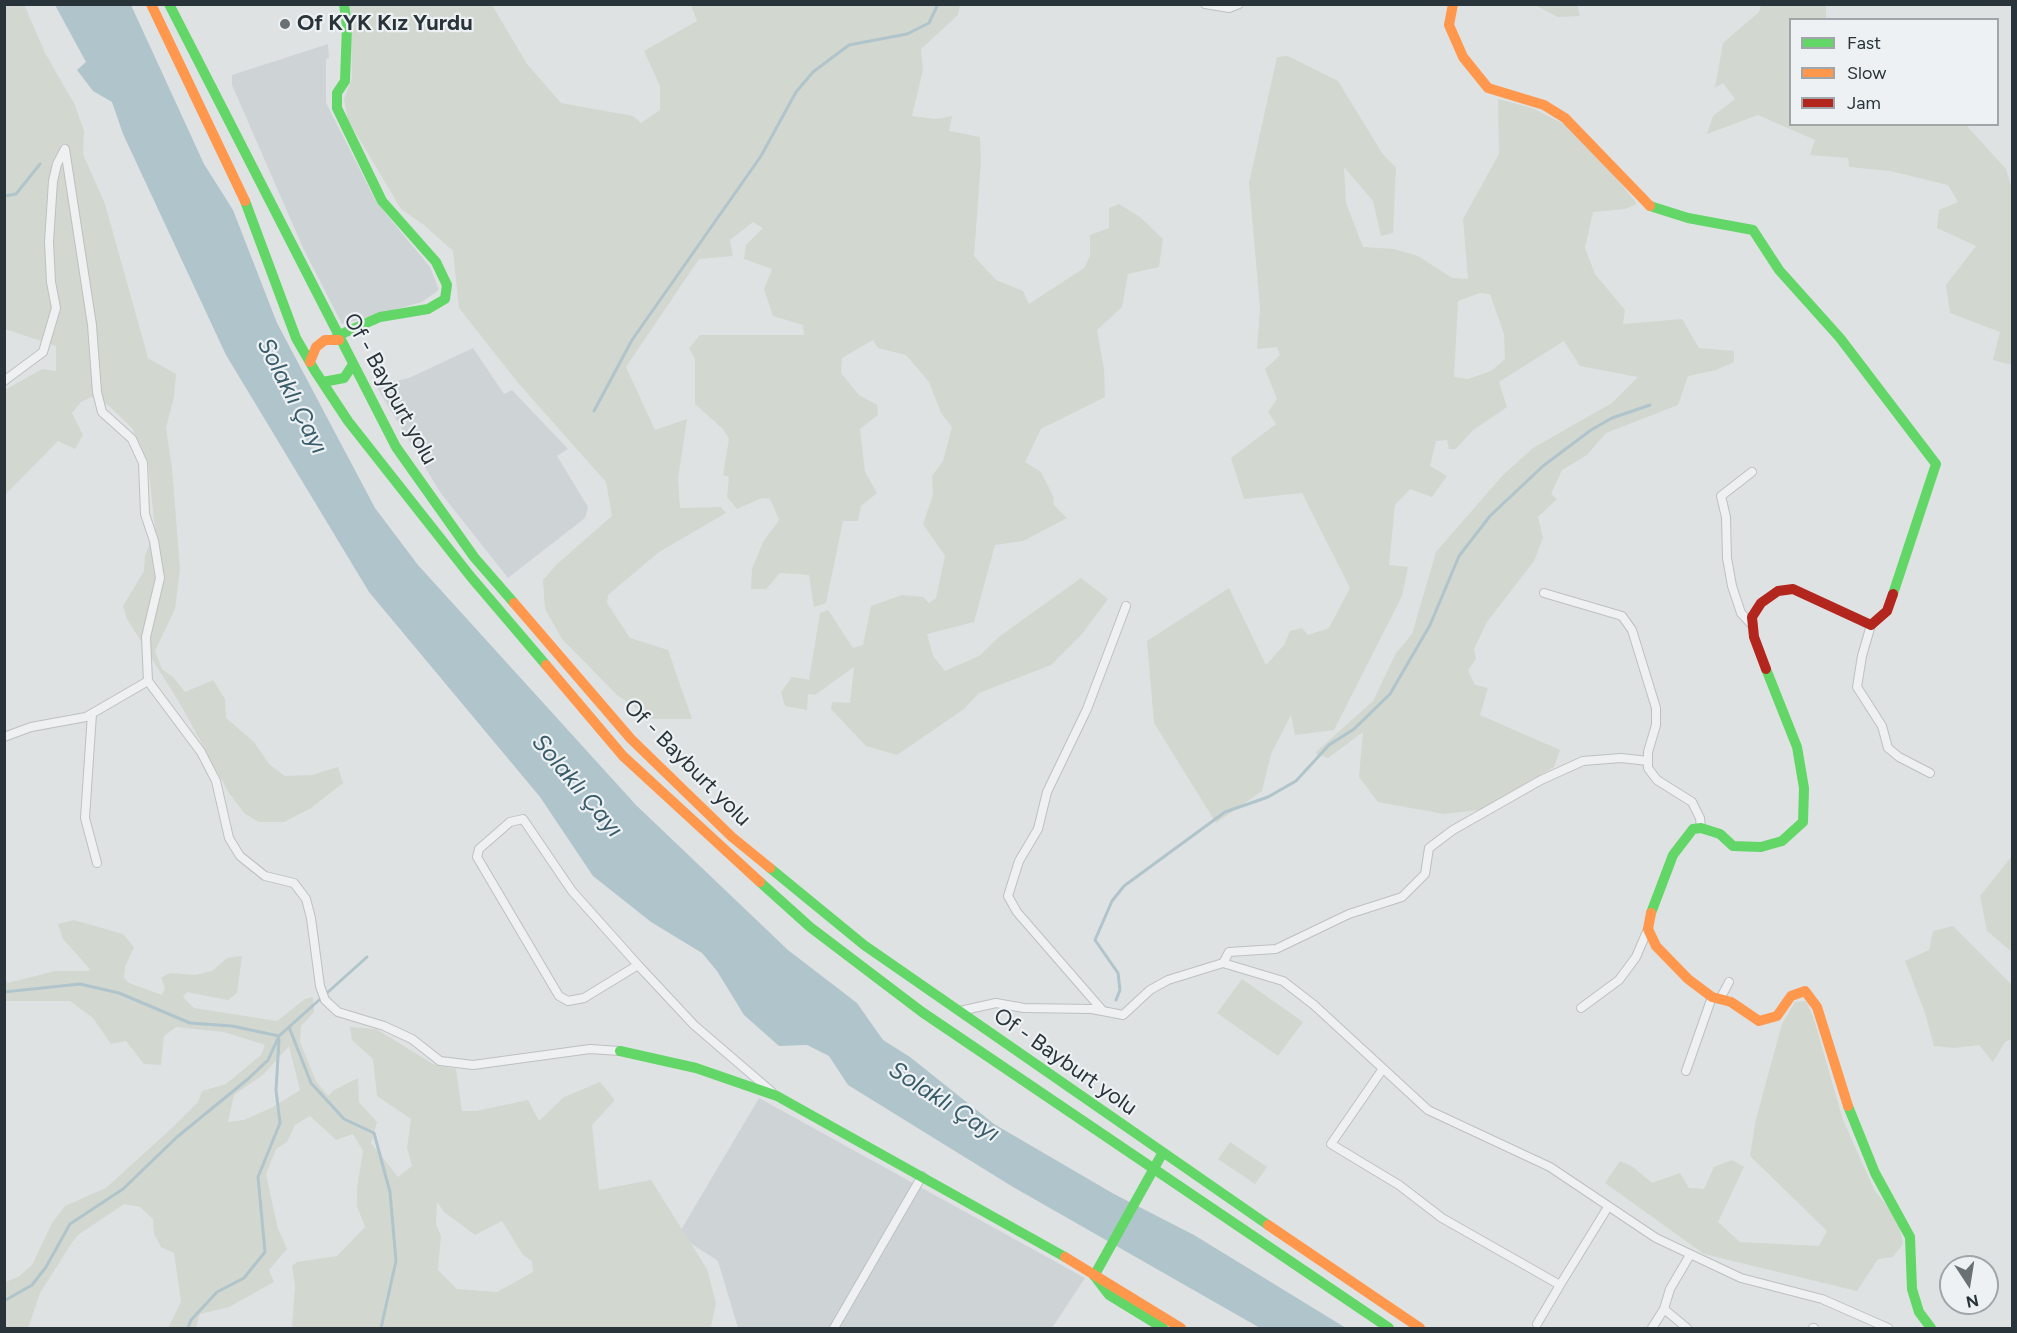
<!DOCTYPE html>
<meta charset="utf-8">
<style>
body{margin:0}
#map{position:relative;width:2017px;height:1333px;overflow:hidden;background:#dfe2e3;font-family:Figtree,sans-serif}
canvas{display:block}
.frame{position:absolute;inset:0;border:6px solid #29343a;pointer-events:none}
.legend{position:absolute;left:1789px;top:18px;width:210px;height:108px;box-sizing:border-box;background:#edf1f3;border:2px solid #9fa5a9;margin:0;padding:8px 10px;list-style:none;font-size:18px;color:#29343a}
.legend li{display:flex;align-items:center;gap:12px;height:30px}
.legend b{width:30px;border:2px solid #9fa5a9}
.north{position:absolute;left:1939px;top:1255px;width:60px;height:60px;box-sizing:border-box;background:#edf1f3;border:2px solid #9fa5a9;border-radius:50%;rotate:168deg;font-size:16px;font-weight:700;line-height:24px;text-align:center;color:#29343a}
.north::after{content:'';display:block;margin:auto;width:21px;height:27px;background:#697175;clip-path:polygon(50% 0,100% 100%,50% 72%,0 100%)}
</style>
<div id="map">
<canvas width="2017" height="1333"></canvas>
<div class="frame"></div>
<ul class="legend">
<li><b style="height:8px;background:#63d668"></b>Fast</li>
<li><b style="height:8px;background:#ff974d"></b>Slow</li>
<li><b style="height:8px;background:#b3261e"></b>Jam</li>
</ul>
<div class="north">N</div>
</div>
<script>
const c = document.querySelector('canvas').getContext('2d');
c.lineJoin = 'round';
function fillPath(path, color) {
  c.fillStyle = color;
  c.fill(path, 'evenodd');
}
function toPath(rows) {
  const path = new Path2D();
  for (const r of rows) {
    path.moveTo(r[0], r[1]);
    for (let i = 2; i < r.length; i += 2) path.lineTo(r[i], r[i + 1]);
  }
  return path;
}
function trace(path, color, width, dash) {
  c.strokeStyle = color;
  c.lineWidth = width;
  c.lineCap = dash ? 'butt' : 'round';
  c.setLineDash(dash || []);
  c.stroke(path);
}
function drawText(font, color, halo, rows, align = 'center') {
  c.font = font + ' Figtree,sans-serif';
  c.lineWidth = 4.5;
  c.setLineDash([]);
  c.textBaseline = 'middle';
  c.strokeStyle = halo;
  c.fillStyle = color;
  for (const [text, x, y, turn = 0] of rows) {
    c.save();
    c.translate(x, y);
    c.rotate((+turn || 0) * Math.PI / 180);
    c.textAlign = isNaN(turn) ? turn : align;
    if (halo) c.strokeText(text, 0, 0);
    c.fillText(text, 0, 0);
    c.restore();
  }
}
fillPath(toPath([
 [328,44,329,58,326,59,326,103,377,203,430,267,439,290,422,302,342,324,304,250,232,85,232,75],
 [473,348,504,394,512,390,568,449,557,456,588,507,585,518,508,578,440,492,376,386,409,378],
 [759,1098,1085,1278,1052,1328,738,1328,718,1261,678,1235]
]), '#ced3d6');
fillPath(toPath([
 [24,4,45,53,75,105,84,131,83,154,105,204,148,358,176,374,174,397,166,428,172,468,180,569,175,609,155,651,162,669,173,677,185,692,213,680,225,699,226,718,254,742,269,764,285,776,312,775,338,767,343,783,311,808,284,822,259,822,245,814,229,793,179,702,127,619,123,606,144,571,145,556,155,530,148,462,132,428,108,405,91,397,81,402,72,413,83,435,75,449,58,441,5,495,5,390,42,369,56,371,56,346,5,329,5,5],
 [350,5,492,5,527,64,561,103,633,116,641,123,660,110,660,86,644,51,697,21,691,5,960,5,958,15,921,49,923,70,912,116,936,119,952,116,949,131,980,137,981,161,974,256,996,280,1023,291,1029,304,1084,268,1090,256,1090,235,1109,228,1109,208,1119,204,1140,217,1163,239,1159,267,1128,274,1122,307,1097,330,1104,369,1105,397,1041,429,1025,462,1041,472,1054,498,1053,504,1067,518,1023,541,995,545,974,622,927,634,933,656,945,671,979,656,1000,636,1081,578,1108,599,1082,634,1051,665,979,693,964,709,897,755,866,746,831,709,832,702,850,703,854,667,815,695,808,694,807,710,785,706,781,692,792,677,809,680,820,613,828,610,853,648,863,645,871,606,902,595,923,597,929,603,936,598,945,556,923,524,933,495,932,476,943,461,952,427,941,413,929,382,906,355,878,348,873,340,842,358,841,373,859,395,877,405,878,415,860,429,865,472,877,493,861,506,858,521,843,521,826,603,814,607,809,575,780,573,766,589,751,589,752,569,763,542,779,520,770,499,762,498,737,509,727,497,729,477,723,475,729,439,723,429,695,404,695,359,689,348,700,335,804,335,803,325,773,316,764,289,772,269,744,259,746,245,763,228,753,222,730,240,733,256,699,259,626,367,655,430,687,419,678,479,680,508,721,507,726,513,659,552,608,595,607,603,630,638,668,650,692,719,653,719,617,695,562,639,545,609,543,580,557,564,612,516,606,482,519,384,459,308,453,251,424,225,401,209,348,120,344,99,352,78],
 [1535,5,1577,5,1580,16,1558,17],
 [1761,5,1826,5,1826,19,1790,20,1790,124,1966,125,2006,169,2012,189,2012,365,1993,360,2000,332,1950,313,1946,285,1976,246,1937,228,1939,210,1958,202,1948,185,1890,171,1849,167,1848,158,1810,155,1815,140,1758,115,1707,134,1713,116,1735,99,1723,83,1715,88,1723,43,1759,12],
 [1288,56,1338,81,1382,153,1396,168,1393,233,1381,236,1373,201,1344,167,1346,203,1363,247,1394,249,1418,256,1452,278,1468,279,1463,219,1499,154,1498,99,1532,108,1566,125,1610,170,1637,204,1625,209,1593,212,1585,248,1595,274,1625,310,1623,324,1682,319,1699,348,1734,351,1734,362,1716,370,1688,376,1678,405,1606,433,1587,455,1562,470,1551,494,1557,499,1538,517,1543,538,1534,561,1487,622,1474,649,1476,659,1468,670,1475,685,1488,688,1480,715,1560,750,1554,767,1480,810,1444,814,1378,802,1359,777,1363,732,1328,758,1315,753,1373,701,1396,653,1412,634,1436,552,1502,476,1533,448,1612,403,1638,377,1580,366,1564,341,1499,382,1507,407,1472,431,1456,449,1449,449,1447,440,1436,441,1430,466,1447,476,1432,497,1410,489,1395,505,1389,565,1408,567,1402,596,1334,730,1295,735,1291,715,1271,754,1262,791,1216,823,1154,723,1147,641,1229,588,1266,665,1284,645,1290,631,1302,628,1308,635,1329,628,1350,588,1302,493,1244,499,1231,458,1276,424,1268,412,1277,399,1265,369,1280,355,1277,347,1257,349,1260,308,1249,183,1277,57],
 [1480,293,1490,294,1504,334,1505,359,1491,371,1468,379,1454,377,1458,301],
 [2012,856,2012,952,1987,931,1980,896],
 [74,920,123,934,134,947,125,967,124,978,129,983,162,995,165,988,161,978,170,973,195,975,212,971,227,958,242,956,237,993,228,1000,187,992,183,997,194,1008,277,1021,305,999,313,997,314,1012,301,1026,300,1042,316,1081,328,1096,334,1090,358,1078,359,1102,377,1122,371,1143,398,1177,412,1166,407,1148,411,1119,377,1096,373,1059,352,1040,350,1027,376,1029,433,1064,456,1069,462,1111,476,1111,528,1100,539,1121,564,1097,600,1082,615,1100,592,1125,599,1190,651,1180,707,1269,716,1303,711,1326,708,1328,292,1328,295,1285,292,1266,297,1262,337,1256,365,1227,357,1206,357,1188,363,1151,353,1134,336,1140,310,1116,295,1125,287,1142,276,1149,266,1174,278,1229,287,1249,269,1270,274,1282,229,1307,200,1314,196,1328,168,1328,181,1302,174,1253,161,1247,154,1234,153,1219,140,1207,124,1204,78,1235,71,1244,40,1293,28,1328,5,1328,5,1282,18,1277,32,1265,52,1223,65,1206,106,1188,174,1126,198,1102,202,1091,226,1084,261,1055,265,1045,224,1032,176,1027,164,1036,161,1065,144,1064,126,1041,111,1044,93,1018,70,1001,5,1001,5,979,8,983,55,971,88,971,90,969,63,939,58,924],
 [289,1046,300,1090,273,1107,244,1120,228,1122,234,1095,264,1074],
 [437,1202,444,1212,475,1235,502,1221,523,1255,532,1261,533,1272,497,1292,457,1289,438,1270,441,1236,436,1224],
 [1953,926,2012,985,2012,1039,2005,1042,1993,1062,1979,1045,1954,1048,1934,1046,1925,1013,1905,961,1929,950,1933,931],
 [1242,979,1303,1022,1278,1056,1217,1013],
 [1806,1001,1813,1016,1843,1120,1875,1191,1898,1219,1903,1244,1893,1257,1878,1259,1857,1291,1704,1254,1605,1183,1620,1161,1633,1167,1652,1183,1680,1173,1689,1188,1704,1189,1714,1167,1732,1160,1744,1167,1718,1222,1740,1242,1819,1246,1827,1231,1750,1156,1756,1119,1782,1024,1795,1002],
 [1230,1142,1267,1167,1255,1184,1218,1159]
]), '#d2d7d0');
fillPath(toPath([
 [55,5,131,5,204,164,233,210,277,323,375,508,418,565,636,805,788,950,857,1003,883,1040,910,1057,994,1124,1114,1194,1194,1235,1346,1328,1260,1328,1013,1187,848,1085,829,1056,807,1045,779,1046,744,1015,717,971,702,953,651,922,593,876,540,797,369,592,226,355,123,134,112,102,93,91,77,70,86,62]
]), '#b0c5cb');
trace(toPath([
 [4,196,16,194,40,164],
 [594,411,632,340,761,156,796,92,813,72,849,45,907,34,929,23,938,4],
 [4,992,80,984,119,993,190,1023,232,1026,279,1036,367,957],
 [1116,1000,1120,990,1118,973,1095,940,1112,901,1124,886,1225,812,1268,797,1296,781,1329,745,1354,729,1390,694,1430,625,1459,556,1490,516,1543,466,1591,430,1612,418,1650,405],
 [289,1027,311,1083,344,1119,374,1133,390,1192,396,1261,381,1328],
 [4,1301,32,1285,46,1267,70,1224,123,1189,177,1137,248,1079,268,1060,279,1036],
 [188,1328,191,1320,217,1292,244,1278,265,1252,258,1177,280,1123,276,1090,279,1040]
]), '#b0c5cb', 3);
const street = toPath([
 [1205,4,1229,8,1239,4],
 [4,381,43,352,56,308,51,282,49,242,53,181,57,164,65,149,92,325,97,392,102,412,132,439,143,463,145,514,154,541,160,578,146,637,148,681,201,752,216,781,229,838,240,856,265,876,294,883,306,899,311,918,320,986,325,1000,338,1012,384,1026,412,1039,440,1061,473,1065,590,1049,620,1051],
 [1752,472,1721,496,1726,517,1727,558,1732,586,1741,613,1753,626],
 [1544,593,1622,616,1632,630,1656,708,1656,725,1648,752,1648,768,1657,780,1692,802,1700,818,1701,828],
 [1871,625,1862,656,1857,687,1882,726,1888,748,1899,757,1930,773],
 [92,714,85,818,97,863],
 [4,737,31,727,86,717,148,681],
 [1223,963,1283,981,1314,1005,1428,1110,1550,1167,1656,1238,1741,1278,1822,1299,1888,1328],
 [638,965,584,998,568,1001,559,996,477,857,479,849,510,822,523,819,572,891,638,965,694,1025,772,1092],
 [1720,999,1729,982],
 [1581,1008,1619,980,1636,957,1648,929],
 [960,1011,996,1003,1024,1008,1092,1009,1123,1015,1150,990,1168,980,1223,963,1229,952,1276,949,1349,914,1402,897,1425,874,1429,848,1453,830,1541,780,1583,761,1621,758,1648,761],
 [1103,1011,1017,912,1008,896,1019,861,1038,829,1047,792,1087,709,1126,606],
 [1382,1070,1331,1144,1399,1185,1442,1218,1560,1285,1608,1207],
 [1686,1071,1712,997],
 [1664,1309,1687,1328],
 [1537,1324,1560,1285],
 [834,1328,922,1176],
 [1652,1328,1664,1309,1670,1289,1690,1255],
 [1813,1328,1814,1328]
]);
trace(street, '#bdc0c1', 10);
trace(street, '#eef0f1', 8);
trace(toPath([
 [169,4,396,447,474,557,514,603],
 [245,201,296,338,315,371,348,421,471,577,546,665],
 [1650,206,1688,218,1753,230,1779,270,1840,338,1936,464,1893,594],
 [337,336,380,317,428,309,445,299,447,285,436,262,382,201,337,108,337,93,345,81,347,26,344,4],
 [323,382,344,378,352,366],
 [770,868,864,945,1268,1225],
 [760,882,810,927,922,1012,1389,1328],
 [1651,913,1673,855,1693,829,1701,828,1720,834,1733,846,1761,847,1782,841,1803,822,1804,788,1797,747,1766,669],
 [620,1051,696,1068,777,1096,1065,1257],
 [1848,1106,1875,1173,1910,1237,1912,1289,1919,1312,1931,1328],
 [1094,1276,1162,1154],
 [1096,1278,1109,1295,1163,1328]
]), '#63d668', 10);
trace(toPath([
 [151,4,245,201],
 [1453,4,1449,25,1463,57,1488,88,1544,105,1565,118,1650,206],
 [310,362,316,347,325,340,339,340],
 [514,603,631,739,732,837,770,868],
 [546,665,623,756,760,882],
 [1651,913,1648,929,1656,946,1688,979,1712,997,1731,1002,1759,1021,1777,1016,1791,996,1805,991,1817,1007,1848,1106],
 [1268,1225,1420,1328],
 [1065,1257,1181,1328]
]), '#ff974d', 10);
trace(toPath([
 [1766,669,1754,637,1752,617,1761,603,1778,591,1793,589,1871,625,1887,611,1893,594]
]), '#b3261e', 10);
for (const [x, y, r, color] of [
 [285,24,6,"#697175"]
]) {
  const dot = new Path2D();
  dot.arc(x, y, r, 0, 2 * Math.PI);
  c.fillStyle = color;
  c.fill(dot);
  trace(dot, '#edf1f3', 2);
}
drawText('bold 22px', '#29343a', '#edf1f3', [
 ["Of KYK Kız Yurdu",297,24]
], 'left');
drawText('22px', '#29343a', '#edf1f3', [
 ["Of - Bayburt yolu",390,389,61],
 ["Of - Bayburt yolu",687,763,45],
 ["Of - Bayburt yolu",1065,1062,35]
]);
drawText('italic 24px', '#385c69', '#edf1f3', [
 ["Solaklı Çayı",292,396,63],
 ["Solaklı Çayı",577,786,50],
 ["Solaklı Çayı",944,1102,33]
]);
</script>
